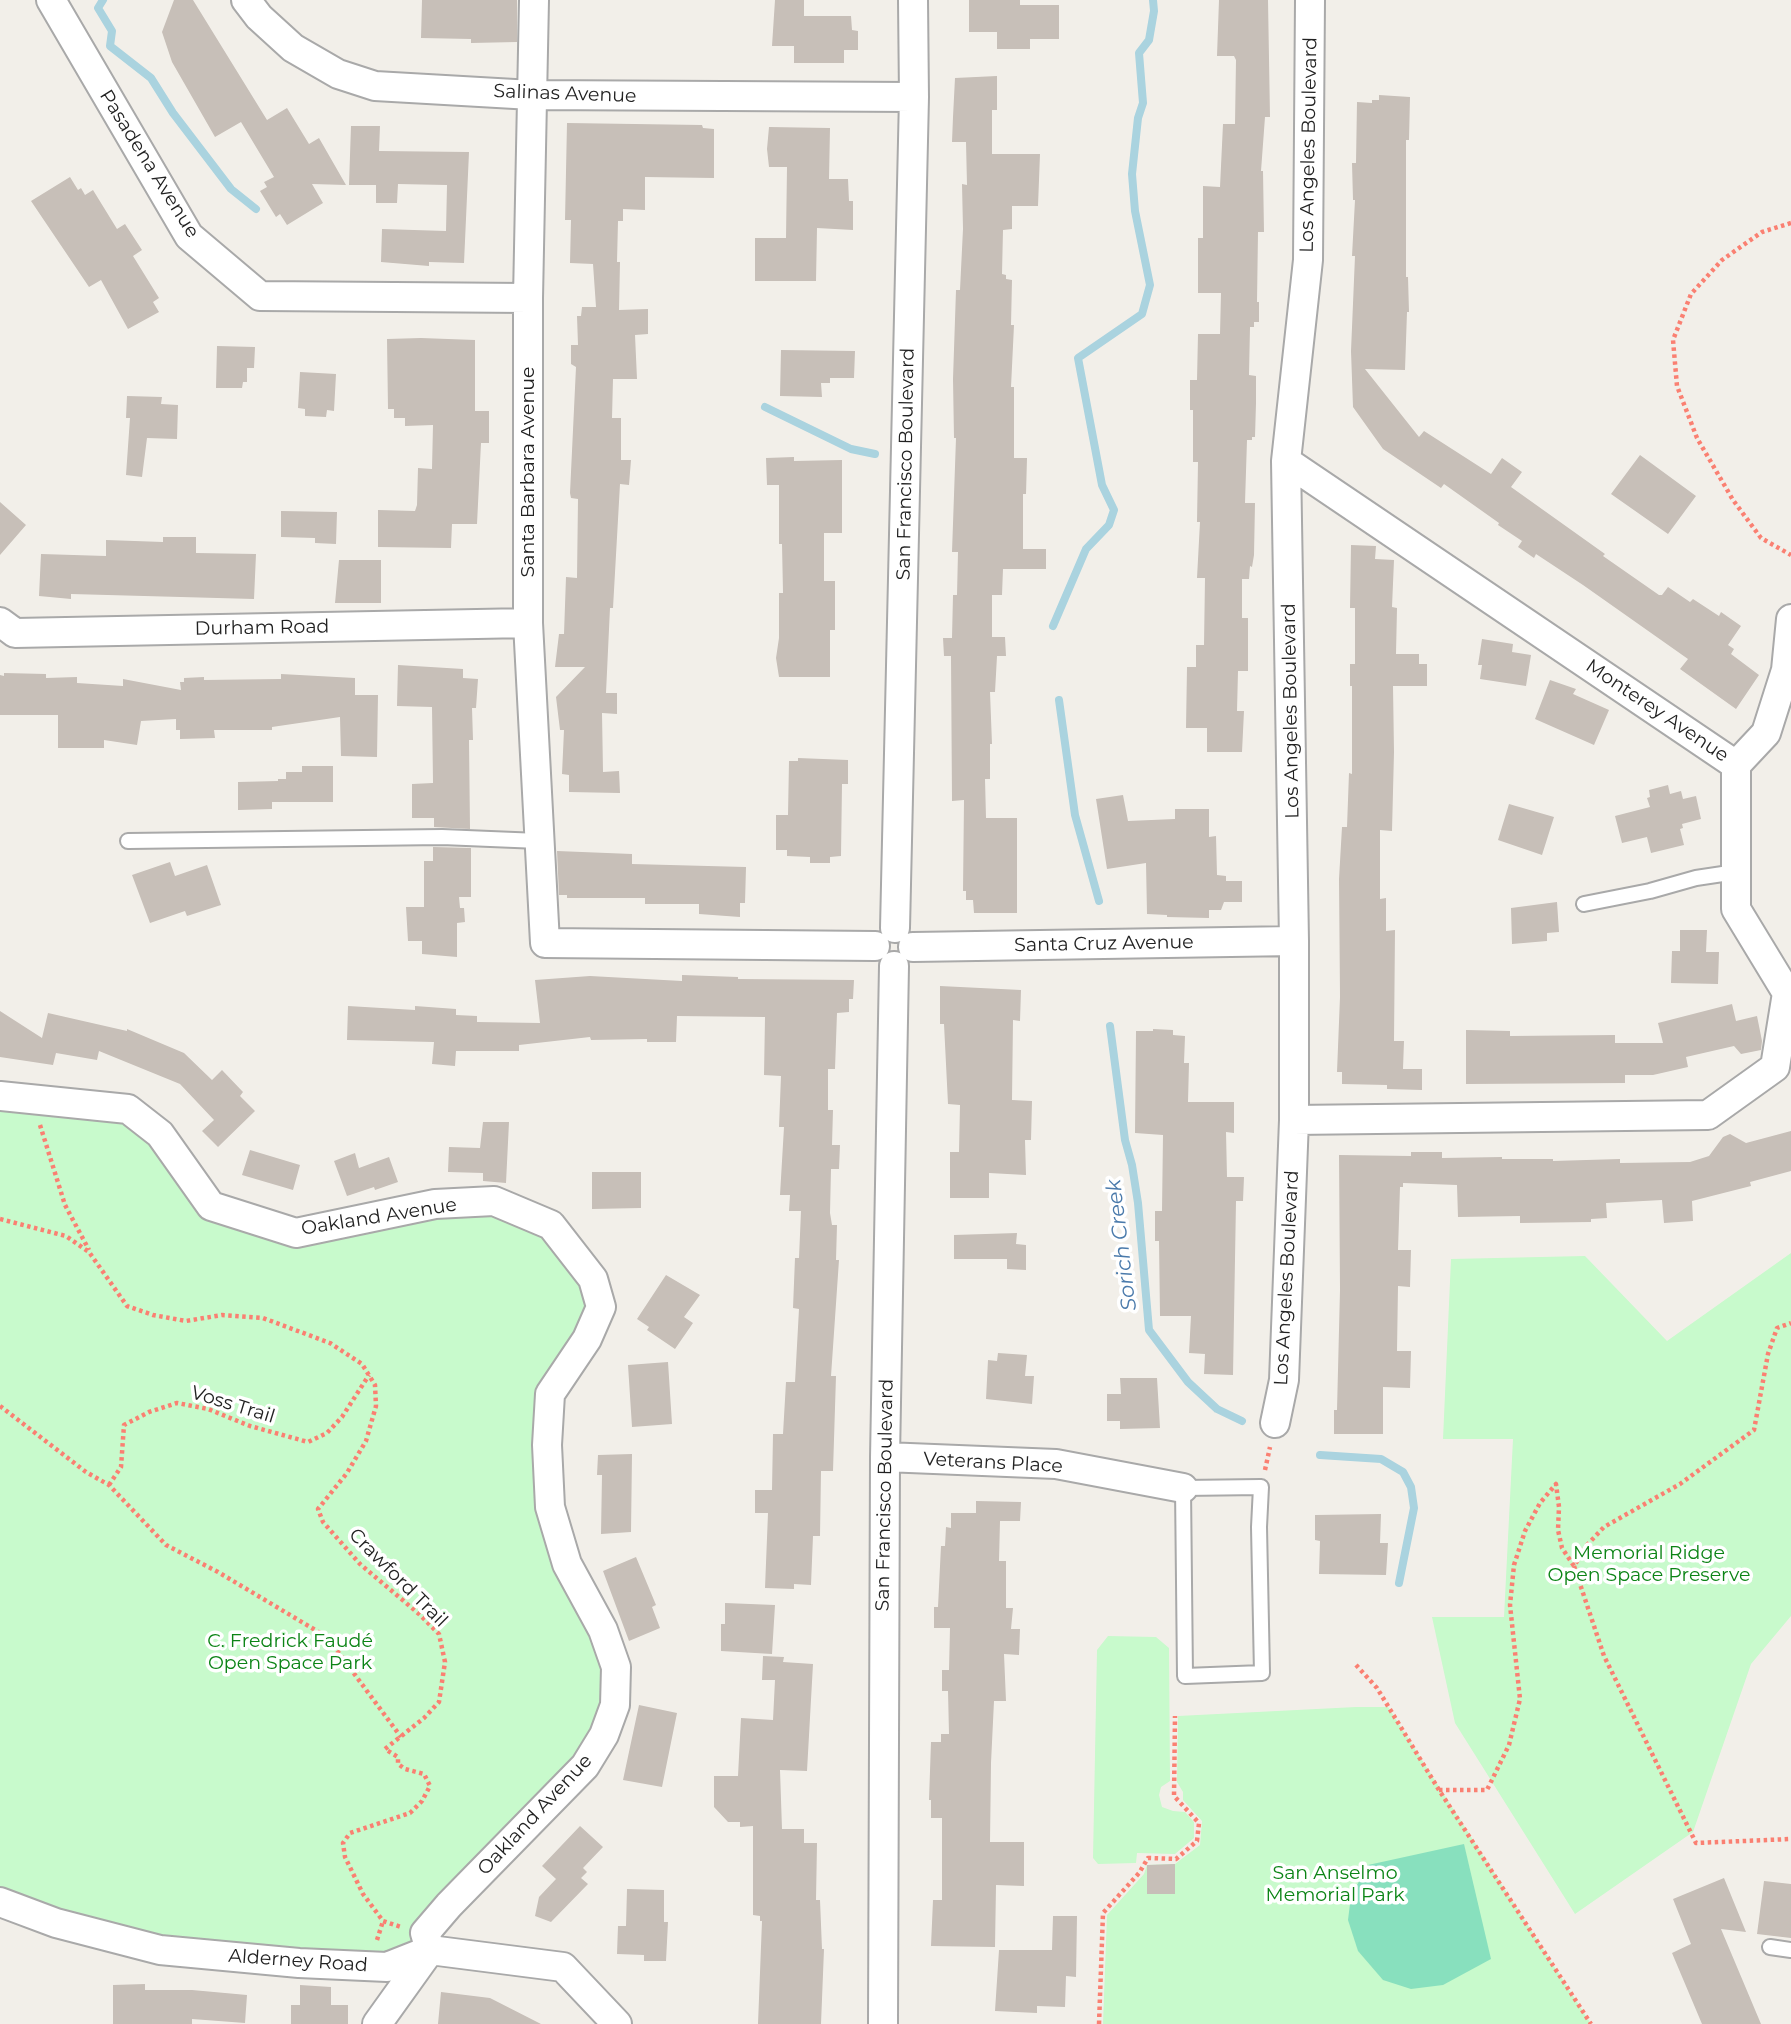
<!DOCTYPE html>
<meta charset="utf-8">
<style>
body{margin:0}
canvas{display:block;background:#f2efe9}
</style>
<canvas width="1791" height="2024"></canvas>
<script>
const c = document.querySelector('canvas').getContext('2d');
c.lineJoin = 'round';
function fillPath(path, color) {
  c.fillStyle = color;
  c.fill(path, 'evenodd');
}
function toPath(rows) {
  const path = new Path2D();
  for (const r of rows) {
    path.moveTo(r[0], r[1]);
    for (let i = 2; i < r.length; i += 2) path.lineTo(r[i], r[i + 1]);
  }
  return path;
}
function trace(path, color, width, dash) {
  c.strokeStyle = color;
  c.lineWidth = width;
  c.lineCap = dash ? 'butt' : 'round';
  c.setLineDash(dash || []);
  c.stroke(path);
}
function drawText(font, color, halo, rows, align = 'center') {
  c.font = font + ' Montserrat,sans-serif';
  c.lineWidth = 7;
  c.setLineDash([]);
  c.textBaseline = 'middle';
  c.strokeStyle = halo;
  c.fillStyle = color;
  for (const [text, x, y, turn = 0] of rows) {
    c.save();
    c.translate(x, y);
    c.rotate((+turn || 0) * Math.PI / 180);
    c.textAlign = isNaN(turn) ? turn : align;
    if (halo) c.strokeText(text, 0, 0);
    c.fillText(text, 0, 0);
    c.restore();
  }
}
fillPath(toPath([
 [0,1096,128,1109,211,1206,296,1232,435,1204,551,1225,601,1307,550,1394,550,1507,603,1630,604,1735,425,1933,387,1967,160,1950,0,1891],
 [1791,1253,1791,1616,1751,1664,1693,1832,1575,1914,1455,1723,1432,1617,1504,1617,1513,1439,1443,1439,1451,1259,1585,1256,1667,1341],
 [1108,1636,1156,1637,1169,1648,1170,1781,1161,1787,1159,1795,1162,1807,1173,1811,1185,1812,1194,1822,1194,1838,1175,1854,1137,1853,1136,1863,1098,1864,1093,1858,1097,1650],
 [1356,1707,1388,1707,1591,2024,1103,2024,1107,1915,1144,1874,1147,1865,1175,1864,1200,1845,1202,1821,1183,1800,1183,1792,1177,1782,1178,1716]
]), '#c8facc');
fillPath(toPath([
 [1464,1844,1491,1959,1443,1985,1411,1989,1383,1980,1358,1951,1348,1920,1351,1896,1368,1865]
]), '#88e0be');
trace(toPath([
 [103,0,98,8,112,31,110,46,151,78,173,113,231,189,256,209],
 [765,407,851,449,875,454],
 [1053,626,1086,549,1109,525,1114,510,1102,485,1078,358,1142,314,1150,285,1135,211,1132,174,1138,118,1143,103,1139,53,1149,40,1154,11,1153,0],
 [1059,700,1075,815,1099,901],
 [1110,1026,1125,1140,1132,1165,1138,1203,1149,1330,1188,1382,1217,1409,1242,1421],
 [1320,1455,1381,1459,1403,1472,1411,1487,1414,1508,1399,1583]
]), '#aad3df', 8);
fillPath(toPath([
 [174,0,193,0,267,120,287,108,309,144,319,138,346,185,312,184,323,203,287,225,280,214,276,217,260,191,267,187,264,182,274,177,241,122,215,137,172,62,162,32],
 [422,0,517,0,517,42,471,43,471,39,421,38],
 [775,0,804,0,804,16,851,16,852,30,858,31,858,50,844,50,844,63,794,63,794,46,772,46],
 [969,0,1020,0,1020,5,1059,5,1059,39,1030,39,1030,49,997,49,997,32,969,32],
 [1219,0,1268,0,1270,117,1265,117,1261,171,1263,171,1264,232,1258,232,1257,302,1259,302,1259,322,1254,322,1254,327,1250,327,1249,375,1256,376,1256,403,1255,437,1252,437,1252,440,1247,440,1245,503,1255,503,1254,555,1252,567,1250,566,1249,579,1242,579,1242,618,1248,618,1248,671,1238,671,1237,711,1244,711,1242,752,1207,752,1207,728,1186,728,1187,667,1196,667,1196,645,1204,645,1205,578,1197,578,1200,522,1197,522,1198,462,1193,462,1193,410,1190,410,1190,380,1197,380,1198,334,1220,334,1221,293,1198,293,1198,238,1203,238,1203,186,1220,187,1223,124,1235,124,1236,60,1234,56,1217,56],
 [997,76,997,110,992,110,992,154,1040,154,1038,206,1012,206,1012,229,1003,230,1002,274,1006,275,1006,279,1012,280,1011,325,1014,325,1011,387,1014,387,1014,458,1027,458,1026,494,1023,494,1023,549,1046,549,1046,569,1003,569,1002,595,992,595,992,637,1005,637,1006,656,997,656,995,692,990,692,992,744,990,744,990,779,985,779,986,818,1017,818,1017,913,974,913,973,900,966,900,966,891,963,891,964,800,952,801,951,656,944,656,943,638,952,638,953,595,957,595,958,552,952,552,956,438,954,438,953,379,956,290,960,290,963,229,962,184,967,185,966,142,952,142,953,117,955,78],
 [1379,95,1410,97,1409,140,1406,140,1406,277,1408,277,1409,312,1407,312,1405,370,1365,369,1419,437,1424,431,1491,474,1502,458,1522,472,1511,487,1605,554,1603,556,1659,595,1662,595,1668,587,1690,602,1693,599,1719,616,1721,612,1741,626,1728,645,1734,649,1731,654,1759,675,1736,709,1680,669,1688,659,1583,585,1536,554,1534,558,1518,547,1522,541,1498,525,1499,523,1444,484,1441,488,1383,449,1353,407,1351,351,1355,256,1352,256,1355,200,1353,200,1352,163,1356,163,1357,102,1372,103,1372,100,1379,100],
 [567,123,702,125,703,128,714,129,714,178,645,177,645,210,623,209,623,221,618,221,617,262,620,262,619,310,648,309,648,334,635,335,637,379,613,379,612,418,621,418,621,460,631,460,629,485,620,484,613,608,610,608,606,693,617,693,617,714,602,713,603,772,619,771,620,793,569,792,569,775,562,774,564,730,560,730,556,697,585,667,555,667,559,634,564,634,566,577,577,578,578,499,571,498,570,493,576,367,571,364,571,345,578,345,577,316,581,316,582,307,596,307,593,264,570,263,571,220,565,220],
 [351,126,380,126,379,151,469,152,464,263,429,262,429,266,381,262,382,229,446,231,447,185,398,184,397,203,376,203,376,185,349,185],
 [769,127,830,128,829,179,848,179,849,201,853,201,853,230,817,228,816,281,755,281,755,238,786,238,787,167,769,167,767,149],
 [70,177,78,190,81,188,85,195,93,190,117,229,125,224,142,250,133,256,159,298,153,302,159,312,128,329,101,280,89,287,31,201],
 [421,338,475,340,475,411,489,411,489,443,481,443,477,524,452,524,451,548,378,547,378,510,415,511,417,505,418,468,432,469,433,425,405,426,405,418,394,418,394,409,388,409,387,339],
 [217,346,255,347,254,368,247,368,247,382,243,382,242,388,216,388],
 [781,350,855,351,854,378,830,378,830,383,821,383,822,397,780,396],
 [300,372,336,374,334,411,327,410,326,417,305,416,305,409,298,408],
 [127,396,162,397,161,404,178,405,177,439,147,438,142,477,126,475,130,418,126,418],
 [1640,455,1696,496,1668,534,1611,494],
 [794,457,794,461,842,460,842,533,824,533,824,581,835,581,835,630,830,630,830,677,779,677,776,658,779,638,779,593,783,593,782,544,779,544,779,485,767,485,766,458],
 [0,502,26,525,0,555],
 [281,511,337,512,336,544,315,543,315,538,281,537],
 [163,537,196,537,196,553,256,554,254,599,71,594,71,599,39,596,41,554,106,556,106,540,163,542],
 [1351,545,1376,546,1375,559,1394,560,1392,607,1397,608,1396,654,1419,654,1419,664,1427,664,1427,686,1393,686,1394,752,1392,831,1380,830,1380,899,1386,898,1386,931,1395,930,1394,1041,1404,1041,1403,1069,1422,1069,1422,1090,1387,1089,1387,1085,1342,1084,1342,1072,1337,1072,1340,997,1339,879,1342,827,1347,827,1349,773,1352,774,1352,686,1350,686,1350,664,1355,664,1355,608,1350,608],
 [339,560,381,560,381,603,335,603],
 [1482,639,1513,644,1512,652,1531,655,1526,686,1480,679,1482,665,1478,665],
 [398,665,463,669,463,678,478,679,476,708,472,708,473,740,469,740,470,829,434,827,434,818,412,818,412,784,433,783,432,707,397,706],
 [4,673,46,674,46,678,77,677,77,683,123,686,123,679,181,690,180,682,184,682,184,678,204,677,204,680,281,679,281,674,355,678,355,695,378,695,377,757,341,756,340,717,272,727,272,730,214,730,215,738,180,739,180,730,176,730,176,719,141,721,137,745,104,740,104,748,58,748,58,715,0,715,0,675,4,676],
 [1550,680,1576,689,1573,694,1609,710,1594,745,1535,719],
 [798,758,848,760,848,784,842,784,841,856,830,857,830,863,810,863,810,857,787,856,787,850,776,850,776,815,788,815,789,761,798,761],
 [302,766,333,766,333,802,272,802,272,809,238,810,238,782,278,781,278,779,286,779,286,772,302,772],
 [1668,785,1670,794,1681,791,1683,799,1696,796,1701,819,1682,824,1683,828,1680,829,1684,845,1651,853,1647,837,1622,843,1615,816,1650,807,1647,798,1650,797,1649,790],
 [1123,795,1128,821,1175,819,1175,809,1209,809,1209,837,1216,836,1217,875,1226,876,1226,881,1242,881,1242,902,1224,902,1221,910,1209,910,1209,918,1167,917,1167,915,1147,914,1146,863,1107,869,1096,799],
 [1509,804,1554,817,1542,855,1498,840],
 [433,847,471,848,471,897,459,897,460,908,464,908,465,922,457,923,457,957,422,954,422,941,408,941,406,907,424,907,424,861,433,861],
 [557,851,632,854,632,864,746,867,745,903,740,903,740,917,699,914,699,904,645,904,645,898,567,898,567,895,559,895],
 [170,862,175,876,207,865,221,905,187,916,185,911,150,923,132,875],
 [1557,902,1559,932,1547,933,1547,941,1512,944,1511,908],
 [1680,930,1707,930,1706,952,1719,952,1718,984,1671,983,1672,951,1680,951],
 [682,975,738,977,738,979,854,980,853,999,849,999,849,1012,837,1013,835,1069,828,1069,828,1110,833,1110,832,1145,840,1145,839,1169,831,1169,830,1213,832,1225,837,1225,836,1260,839,1260,831,1376,836,1376,833,1471,821,1471,820,1536,813,1536,811,1585,794,1584,794,1589,765,1588,768,1513,755,1513,755,1490,772,1490,773,1434,783,1434,786,1382,795,1382,799,1309,793,1308,795,1258,799,1258,801,1211,789,1211,790,1195,780,1195,784,1127,779,1127,781,1076,764,1075,765,1017,677,1016,676,1042,647,1042,647,1039,591,1040,590,1037,519,1045,519,1051,456,1051,455,1066,432,1064,434,1042,347,1040,348,1006,415,1010,415,1006,456,1009,456,1015,477,1016,477,1022,540,1023,535,980,590,976,682,981],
 [940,986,1021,990,1020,1021,1013,1020,1012,1100,1032,1101,1031,1140,1025,1140,1026,1175,989,1173,989,1198,950,1198,950,1152,959,1152,960,1105,948,1104,944,1024,940,1024],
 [1732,1004,1736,1021,1757,1016,1762,1041,1761,1050,1741,1054,1734,1046,1686,1057,1688,1067,1653,1075,1625,1075,1625,1083,1466,1084,1466,1030,1510,1031,1510,1036,1615,1035,1615,1043,1663,1043,1658,1023],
 [0,1011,42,1038,48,1013,127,1031,127,1029,184,1053,212,1080,222,1070,243,1092,240,1096,255,1111,218,1147,202,1131,214,1120,180,1084,99,1051,97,1060,56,1053,53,1065,0,1057],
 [1153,1029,1173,1030,1173,1035,1185,1036,1184,1063,1189,1063,1188,1102,1234,1102,1234,1133,1226,1132,1227,1177,1244,1177,1243,1201,1236,1201,1233,1375,1204,1374,1205,1354,1189,1353,1191,1316,1160,1316,1159,1241,1155,1241,1155,1211,1162,1211,1163,1135,1135,1133,1136,1031,1153,1031],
 [483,1122,509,1122,506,1183,483,1181,483,1173,448,1172,449,1147,480,1148],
 [1791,1131,1791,1171,1750,1182,1751,1186,1692,1201,1693,1221,1664,1223,1662,1200,1606,1203,1607,1218,1591,1219,1591,1222,1520,1223,1520,1216,1458,1217,1457,1185,1403,1183,1403,1187,1400,1187,1398,1250,1411,1250,1410,1287,1398,1286,1397,1351,1411,1351,1410,1388,1383,1387,1383,1434,1334,1434,1334,1410,1337,1410,1340,1290,1339,1155,1411,1156,1411,1152,1442,1152,1442,1158,1502,1157,1502,1159,1553,1159,1553,1161,1620,1159,1620,1163,1690,1162,1709,1156,1723,1137,1730,1134,1746,1143],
 [250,1150,300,1165,293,1190,242,1175],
 [355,1153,359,1168,389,1157,398,1182,375,1190,374,1187,347,1196,334,1161],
 [592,1172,641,1172,641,1208,592,1209],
 [1017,1233,1016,1244,1026,1245,1026,1270,1007,1269,1007,1259,954,1259,954,1235],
 [666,1275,700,1295,684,1317,693,1323,675,1349,647,1330,649,1327,637,1319],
 [998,1353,1027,1355,1025,1376,1034,1376,1032,1404,986,1399,988,1360,997,1361],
 [668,1362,672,1424,632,1427,628,1365],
 [1120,1378,1157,1378,1160,1428,1120,1429,1120,1421,1107,1421,1107,1394,1121,1394],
 [632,1454,631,1532,601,1534,602,1475,597,1475,598,1455],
 [976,1501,1021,1502,1020,1521,1000,1521,999,1561,1006,1561,1006,1608,1013,1608,1011,1629,1020,1629,1019,1655,1004,1654,1006,1701,994,1701,991,1763,990,1842,1024,1842,1024,1886,996,1885,995,1947,931,1946,933,1900,942,1900,942,1818,931,1818,931,1800,929,1800,931,1742,941,1742,941,1734,949,1734,948,1691,942,1691,942,1670,949,1670,950,1628,934,1628,934,1607,938,1607,941,1546,945,1546,946,1527,951,1528,951,1513,976,1513],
 [1381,1514,1380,1543,1388,1543,1386,1575,1319,1574,1320,1541,1315,1540,1315,1515],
 [636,1557,656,1605,652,1607,660,1628,629,1641,603,1571],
 [725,1603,775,1605,772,1654,721,1651,721,1624,725,1624],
 [763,1656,784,1657,783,1662,813,1664,807,1771,780,1770,782,1829,804,1829,804,1843,817,1843,816,1900,820,1900,822,1949,824,1949,821,2024,758,2024,762,1921,760,1921,760,1916,753,1915,753,1826,740,1827,740,1822,728,1822,714,1807,714,1776,738,1776,741,1718,773,1720,775,1680,762,1680],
 [639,1705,677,1713,662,1787,623,1780],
 [580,1826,603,1847,583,1868,587,1872,581,1878,588,1884,551,1922,535,1916,539,1897,556,1879,542,1866],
 [1175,1864,1175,1894,1147,1894,1147,1865],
 [1724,1878,1746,1932,1721,1929,1761,2024,1702,2024,1672,1953,1691,1944,1673,1899],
 [1764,1881,1791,1884,1791,1938,1757,1934],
 [627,1889,664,1890,664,1922,668,1922,666,1961,644,1961,644,1955,617,1954,618,1926,626,1926],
 [1053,1916,1077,1916,1076,1977,1066,1976,1065,2007,1037,2006,1037,2013,995,2011,999,1950,1052,1950],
 [145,1984,145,1990,192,1990,247,1995,245,2023,192,2019,192,2024,113,2024,113,1985],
 [300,1985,331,1987,331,2005,348,2005,348,2024,291,2024,291,2005,300,2005],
 [441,1992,490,1998,541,2024,438,2024]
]), '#c7bfb8');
const service = toPath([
 [128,841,442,837,539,841],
 [1584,904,1650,891,1696,878,1736,872],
 [1261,1487,1259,1527,1262,1673,1185,1676,1183,1488,1261,1487],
 [1770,1947,1791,1950]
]);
const minor = toPath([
 [51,0,189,236,260,296,528,298],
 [246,0,259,17,293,48,338,74,375,86,532,95,914,97],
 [534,0,528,298,528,623,545,943,875,946],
 [1286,461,1736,765],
 [0,622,15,633,528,623],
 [1736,765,1766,733,1786,670,1791,619],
 [895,928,914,97,913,0],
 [913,947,1294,941],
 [0,1096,128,1109,160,1134,211,1206,296,1233,435,1204,494,1201,551,1225,593,1279,601,1307,587,1339,550,1394,547,1445,550,1507,567,1564,603,1630,616,1667,615,1705,604,1735,585,1766,449,1905,425,1933,430,1950],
 [1294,1120,1708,1115,1775,1067,1787,993,1736,909,1736,765],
 [1275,1423,1284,1380,1294,1120,1294,941,1286,461,1308,260,1310,0],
 [885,1457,1056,1464,1183,1488],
 [0,1902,56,1923,160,1950,299,1963,387,1967,430,1950,563,1967,617,2024],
 [377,2024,430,1950],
 [883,2024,885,1457,894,966]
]);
trace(service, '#a9a9a9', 18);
trace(minor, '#a9a9a9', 32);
trace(toPath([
 [1791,223,1762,232,1722,260,1691,294,1673,340,1677,386,1697,438,1733,500,1761,538,1791,555],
 [40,1125,65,1205,89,1250],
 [0,1219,66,1236,89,1252,127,1306,153,1315,186,1321,222,1315,263,1318,330,1343,362,1364,375,1385,376,1406,366,1441,347,1473,318,1509,323,1522,360,1564,419,1614,439,1634,445,1662,439,1702,424,1718,385,1749,398,1757,398,1764,405,1769,424,1774,430,1786,422,1801,410,1813,350,1833,343,1843,345,1857,363,1894,383,1921,401,1927],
 [0,1406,86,1472,109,1485,166,1545,218,1572,327,1637,401,1737],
 [1265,1470,1270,1447],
 [109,1485,121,1467,124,1425,149,1412,177,1403,208,1409,250,1426,308,1442,327,1433,342,1417,369,1375],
 [1574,1566,1604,1656,1696,1843,1791,1839],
 [1356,1665,1377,1688,1439,1790,1591,2024],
 [1439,1790,1487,1790,1509,1745,1520,1699,1510,1605,1514,1565,1525,1531,1540,1503,1556,1484,1559,1507,1558,1530,1562,1548,1574,1566,1587,1545,1604,1527,1680,1484,1754,1430,1768,1354,1777,1328,1791,1323],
 [377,1940,383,1921],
 [1099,2024,1103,1913,1139,1873,1148,1858,1176,1859,1197,1841,1199,1823,1174,1796,1175,1716]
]), '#fa8072', 4.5, [3.5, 3.5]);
trace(service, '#fff', 14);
trace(minor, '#fff', 28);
drawText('19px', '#222', '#fff', [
 ["Salinas Avenue",565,94,2],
 ["Los Angeles Boulevard",1309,145,-89],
 ["Pasadena Avenue",149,164,58],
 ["San Francisco Boulevard",906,464,-89],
 ["Santa Barbara Avenue",528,472,-90],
 ["Durham Road",262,628,-1],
 ["Los Angeles Boulevard",1291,711,-91],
 ["Monterey Avenue",1657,711,34],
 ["Santa Cruz Avenue",1104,944,-1],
 ["Oakland Avenue",379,1217,-9],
 ["Los Angeles Boulevard",1287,1278,-87],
 ["Voss Trail",233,1405,17],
 ["Veterans Place",993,1463,3],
 ["San Francisco Boulevard",885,1495,-89],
 ["Crawford Trail",398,1578,45],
 ["Oakland Avenue",535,1815,-47],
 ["Alderney Road",298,1961,4]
]);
drawText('19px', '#0c8416', '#fff', [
 ["Memorial Ridge",1649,1553],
 ["Open Space Preserve",1649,1575],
 ["C. Fredrick Faudé",290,1641],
 ["Open Space Park",290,1663],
 ["San Anselmo",1335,1873],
 ["Memorial Park",1335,1895]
]);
drawText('italic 21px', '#4a7aab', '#fff', [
 ["Sorich Creek",1122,1245,-97]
]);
</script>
